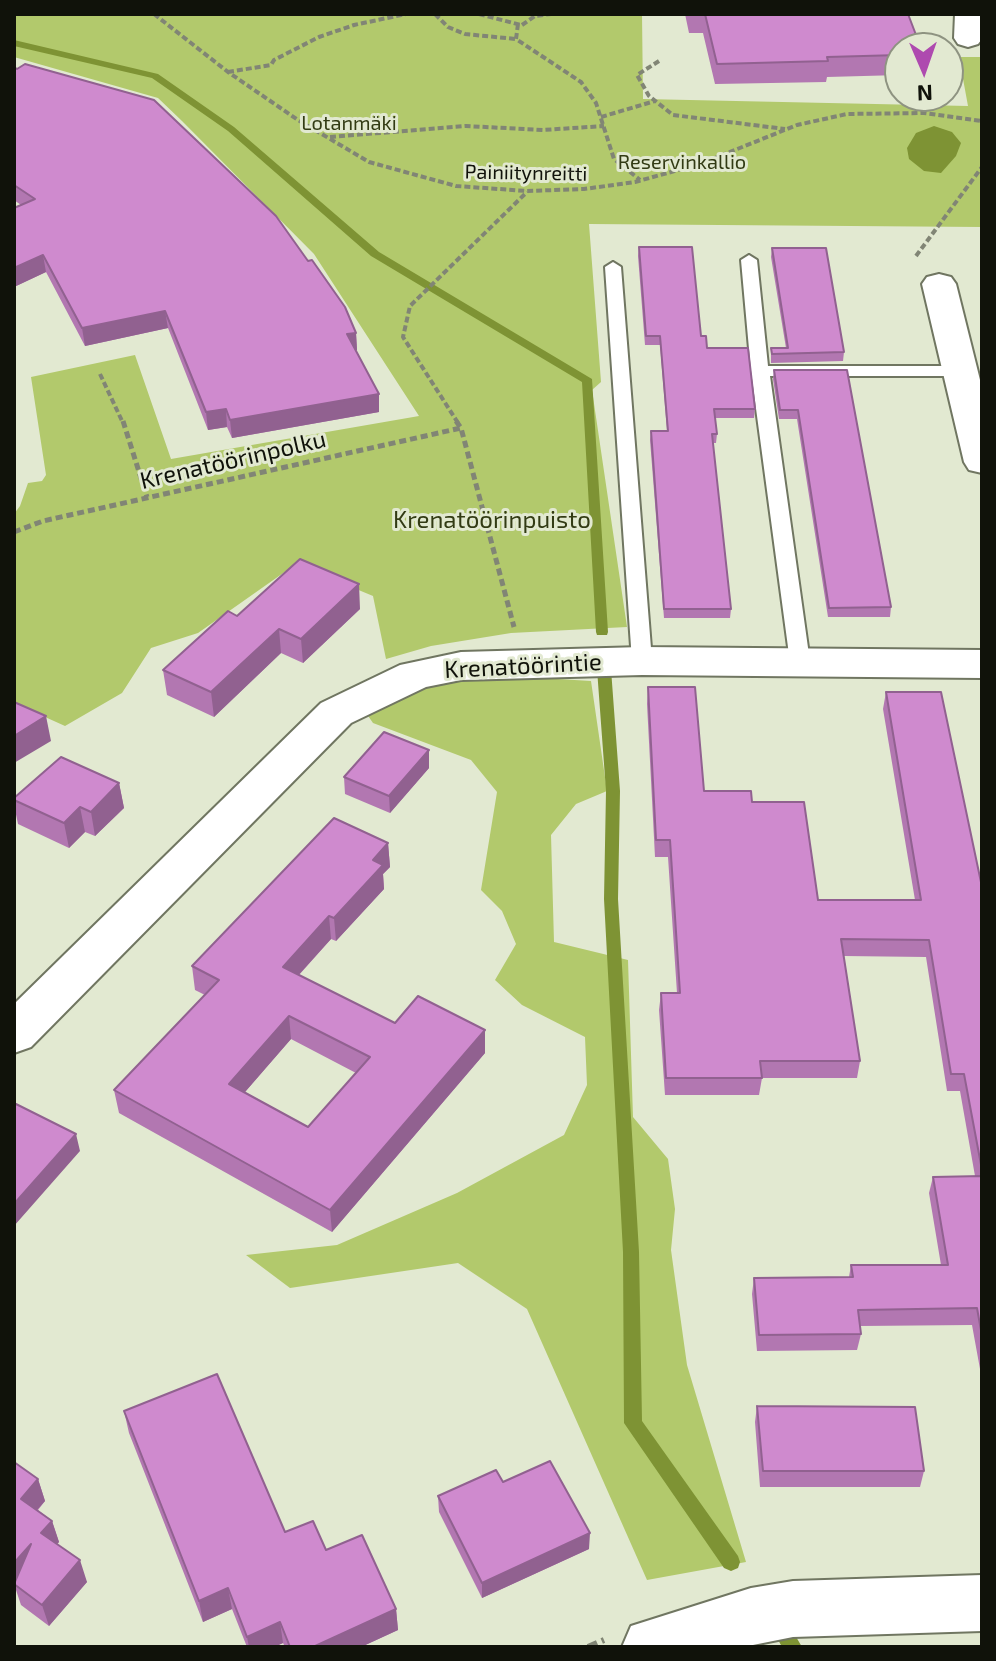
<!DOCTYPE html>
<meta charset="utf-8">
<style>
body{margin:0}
#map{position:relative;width:996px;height:1661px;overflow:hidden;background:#e2e9d1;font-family:"Exo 2",sans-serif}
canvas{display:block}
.frame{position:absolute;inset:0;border:16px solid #10120a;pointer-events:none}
.north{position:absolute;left:884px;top:32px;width:80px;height:80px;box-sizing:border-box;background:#e2e9d1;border:2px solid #8e9381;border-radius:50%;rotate:178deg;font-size:22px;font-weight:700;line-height:32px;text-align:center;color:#10120a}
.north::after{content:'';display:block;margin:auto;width:28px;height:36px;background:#ae4aaf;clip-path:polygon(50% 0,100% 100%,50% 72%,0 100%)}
</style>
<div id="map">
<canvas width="996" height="1661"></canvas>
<div class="frame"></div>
<div class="north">N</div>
</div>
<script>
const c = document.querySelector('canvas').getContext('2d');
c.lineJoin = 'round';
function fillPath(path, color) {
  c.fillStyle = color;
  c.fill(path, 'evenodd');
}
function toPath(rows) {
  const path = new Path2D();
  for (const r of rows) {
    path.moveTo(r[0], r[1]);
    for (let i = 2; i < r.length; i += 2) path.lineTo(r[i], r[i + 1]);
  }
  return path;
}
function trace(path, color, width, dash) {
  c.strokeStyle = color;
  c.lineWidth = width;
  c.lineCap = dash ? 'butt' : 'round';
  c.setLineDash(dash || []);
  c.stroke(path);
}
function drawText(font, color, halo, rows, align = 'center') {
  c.font = font + ' "Exo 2",sans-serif';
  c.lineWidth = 6;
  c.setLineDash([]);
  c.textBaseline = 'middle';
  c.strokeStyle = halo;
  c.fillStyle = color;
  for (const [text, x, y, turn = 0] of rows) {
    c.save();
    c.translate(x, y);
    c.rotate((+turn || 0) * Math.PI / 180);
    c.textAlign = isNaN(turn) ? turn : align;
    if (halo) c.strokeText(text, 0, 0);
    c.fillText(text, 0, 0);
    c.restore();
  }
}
fillPath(toPath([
 [14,14,642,14,643,99,968,106,959,57,982,57,982,227,589,224,601,382,592,390,627,627,511,633,431,646,386,659,373,596,296,564,198,633,151,648,122,693,65,726,14,703,14,514,20,506,28,483,42,481,46,475,31,377,135,355,171,459,419,416,314,254,182,121,158,98,14,57],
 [525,677,591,681,607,791,576,804,551,835,554,942,628,960,633,1117,668,1159,675,1209,671,1250,687,1365,746,1562,647,1580,527,1309,458,1263,290,1288,246,1255,337,1245,457,1193,564,1135,587,1085,585,1037,522,1005,495,980,516,944,502,911,481,890,497,792,471,760,373,723,364,710,418,685,450,678]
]), '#b2c96c');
fillPath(toPath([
 [934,126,952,132,961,143,956,156,941,173,924,171,909,159,907,148,916,133]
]), '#7e9334');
fillPath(toPath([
 [14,40,158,74,234,127,379,252,592,379,608,632,607,635,597,635,596,632,582,382,371,256,228,131,152,78,14,46,14,40],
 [604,665,611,669,620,791,618,899,639,1252,642,1421,738,1556,740,1562,738,1568,731,1571,724,1568,624,1423,623,1252,604,899,606,791,597,669,604,665],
 [785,1627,792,1630,802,1647,782,1647,776,1636,778,1630,785,1627]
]), '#7e9334');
const service = toPath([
 [749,255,757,260,768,366,960,366,969,371,960,376,770,376,810,662,800,669,790,662,751,371,741,260,749,255],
 [613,262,621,267,652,661,642,668,632,661,605,267,613,262]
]);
const minor = toPath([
 [955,14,982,14,982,39,978,44,968,47,958,44,954,38,955,14],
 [939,274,951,277,956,284,982,388,982,473,969,470,964,462,922,284,927,277,939,274],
 [642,647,982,650,982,678,642,675,461,680,426,687,351,723,31,1047,14,1053,14,1004,321,703,400,665,461,652,642,647]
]);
const tertiary = toPath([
 [982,1575,982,1631,793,1637,743,1647,622,1647,631,1626,751,1588,793,1581,982,1575]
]);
trace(service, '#707661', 4);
trace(minor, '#707661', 4);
trace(tertiary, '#707661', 4);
trace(toPath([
 [154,14,228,72,298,120,369,162,456,186,527,191,584,189,635,182,700,164,797,125,847,114,924,113,982,121],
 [435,14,448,27,465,34,516,39],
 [479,14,521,25],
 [518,24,516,39,581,82,596,103,614,159,640,180],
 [522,25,535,16,551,14],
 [659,61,637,75,649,96,673,115,785,129],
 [228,72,271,65,274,60,319,37,354,25,406,14],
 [601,117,655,101],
 [330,137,466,126,543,130,604,126],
 [916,256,982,167],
 [100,374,123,423],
 [458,423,403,337,410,306,527,192]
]), '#818575', 4, [6, 3]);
trace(toPath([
 [123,421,147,497],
 [456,421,461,428,514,627],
 [14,532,43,521,461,428]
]), '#818575', 5, [7, 4]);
trace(toPath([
 [588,1647,604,1640]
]), '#818575', 6, [10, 5]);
fillPath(service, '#fff');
fillPath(minor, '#fff');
fillPath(tertiary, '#fff');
fillPath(toPath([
 [685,14,908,14,900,48,900,75,827,77,826,82,715,84,703,33,689,33],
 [14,67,356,333,357,350,356,350,379,394,379,412,232,438,227,427,208,430,168,328,85,346,46,272,14,287,14,208,21,205,14,200],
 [639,247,701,336,707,348,755,409,754,418,715,418,717,434,716,443,713,443,731,609,730,618,664,618,650,440,651,431,667,431,660,345,645,345,638,256],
 [772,248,844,352,843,361,771,363,771,348,786,348,771,257],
 [774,370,847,370,891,607,890,617,828,617,797,419,779,419,773,379],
 [360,609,303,663,281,653,214,717,167,695,163,670,237,616],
 [648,687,704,791,752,802,818,900,915,900,883,709,886,692,982,887,982,1380,972,1325,860,1326,861,1334,857,1350,757,1351,752,1294,754,1278,849,1277,851,1265,941,1265,929,1193,933,1177,975,1176,960,1091,947,1091,926,957,844,956,860,1061,857,1078,762,1078,759,1095,665,1095,659,1010,661,993,677,993,668,857,655,857,647,704],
 [429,750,429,768,390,813,345,794,344,777],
 [119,783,124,808,95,836,85,832,69,848,18,824,14,805,14,798],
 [388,843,390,867,383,874,384,889,336,941,331,939,299,975,395,1023,485,1053,332,1232,119,1113,114,1090,205,995,195,990,192,966],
 [291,1039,356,1073,308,1127,245,1092],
 [757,1406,924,1471,920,1487,760,1487,755,1422],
 [124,1411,285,1532,326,1550,396,1609,398,1630,361,1647,285,1647,283,1643,274,1647,247,1647,232,1609,203,1622,129,1433],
 [14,1462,38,1479,45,1501,38,1510,52,1521,59,1542,57,1544,87,1582,49,1626,21,1605,16,1590,14,1592],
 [503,1482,589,1549,482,1598,439,1512,438,1496]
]), '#b277b1');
fillPath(toPath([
 [43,255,46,272,14,287,14,268],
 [165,311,168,328,85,346,82,328],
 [356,333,357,350,348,352,347,334],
 [379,394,379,412,232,438,230,420],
 [226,409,227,427,208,430,206,412],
 [359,584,360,609,303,663,301,639],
 [279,629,281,653,214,717,211,692],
 [46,716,51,741,14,763,14,736],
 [429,750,429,768,390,813,389,796],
 [119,783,124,808,95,836,91,812],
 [80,807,85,832,69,848,64,823],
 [388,843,390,867,383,874,384,889,336,941,334,918,373,860],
 [329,916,331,939,285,990,283,967],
 [289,1016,291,1039,232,1107,229,1084],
 [485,1030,485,1053,332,1232,330,1210],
 [76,1134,80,1151,14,1226,14,1204],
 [38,1479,45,1501,28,1520,21,1499],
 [52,1521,59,1542,48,1554,41,1533],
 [590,1533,589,1549,482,1598,482,1583],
 [31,1544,14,1584,14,1563],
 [80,1560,87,1582,49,1626,42,1605],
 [228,1588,232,1609,203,1622,199,1601],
 [396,1609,398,1630,361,1647,313,1647],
 [280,1622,283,1643,274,1647,249,1647,247,1637]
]), '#916190');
const building = toPath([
 [705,14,908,14,921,48,900,48,900,55,827,57,828,61,717,64,705,14],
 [25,64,154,100,276,216,308,261,312,260,345,307,356,333,347,334,379,394,230,420,226,409,206,412,165,311,82,328,43,255,14,268,14,208,35,199,14,185,14,67,17,69,25,64],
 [639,247,692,247,701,336,706,336,707,348,748,348,755,409,714,409,717,434,712,434,731,609,664,609,651,431,668,431,660,336,646,336,639,247],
 [772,248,826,248,844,352,772,354,771,348,788,348,772,248],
 [774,370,847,370,891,607,829,608,798,410,780,410,774,370],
 [300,559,359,584,301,639,279,629,211,692,163,670,228,611,237,616,300,559],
 [648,687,695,687,704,791,751,791,752,802,804,802,818,900,921,900,886,692,941,692,982,887,982,1170,964,1074,951,1074,929,940,841,939,860,1061,760,1061,762,1078,666,1078,661,993,680,993,670,840,656,840,648,687],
 [14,702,46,716,14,736,14,702],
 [384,732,429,750,389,796,344,777,384,732],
 [61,757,119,783,91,812,80,807,64,823,14,800,14,798,61,757],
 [334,818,388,843,373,860,383,865,334,918,329,916,283,967,395,1023,418,996,485,1030,330,1210,114,1090,219,980,192,966,334,818],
 [289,1016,370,1057,308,1127,229,1084,289,1016],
 [16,1104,76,1134,14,1204,14,1106,16,1104],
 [982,1176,982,1336,977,1308,858,1310,861,1334,759,1335,754,1278,853,1277,851,1265,948,1265,933,1177,982,1176],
 [217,1374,285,1532,313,1521,326,1550,362,1535,396,1609,313,1647,290,1647,280,1622,247,1637,228,1588,199,1601,124,1411,217,1374],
 [757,1406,915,1407,924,1471,763,1471,757,1406],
 [550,1461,590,1533,482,1583,438,1496,496,1470,503,1482,550,1461],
 [14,1462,38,1479,21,1499,52,1521,41,1533,80,1560,42,1605,14,1584,31,1544,14,1563,14,1462]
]);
fillPath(building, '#cf8ace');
trace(building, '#916190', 2);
drawText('20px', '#323b14', '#e2e9d1', [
 ["Lotanmäki",349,123],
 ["Reservinkallio",682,162]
]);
drawText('20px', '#10120a', '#e2e9d1', [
 ["Painiitynreitti",526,173,1]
]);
drawText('24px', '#10120a', '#e2e9d1', [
 ["Krenatöörinpolku",233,460,-13],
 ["Krenatöörintie",523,666,-3]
]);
drawText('24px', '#323b14', '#e2e9d1', [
 ["Krenatöörinpuisto",492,520]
]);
</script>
